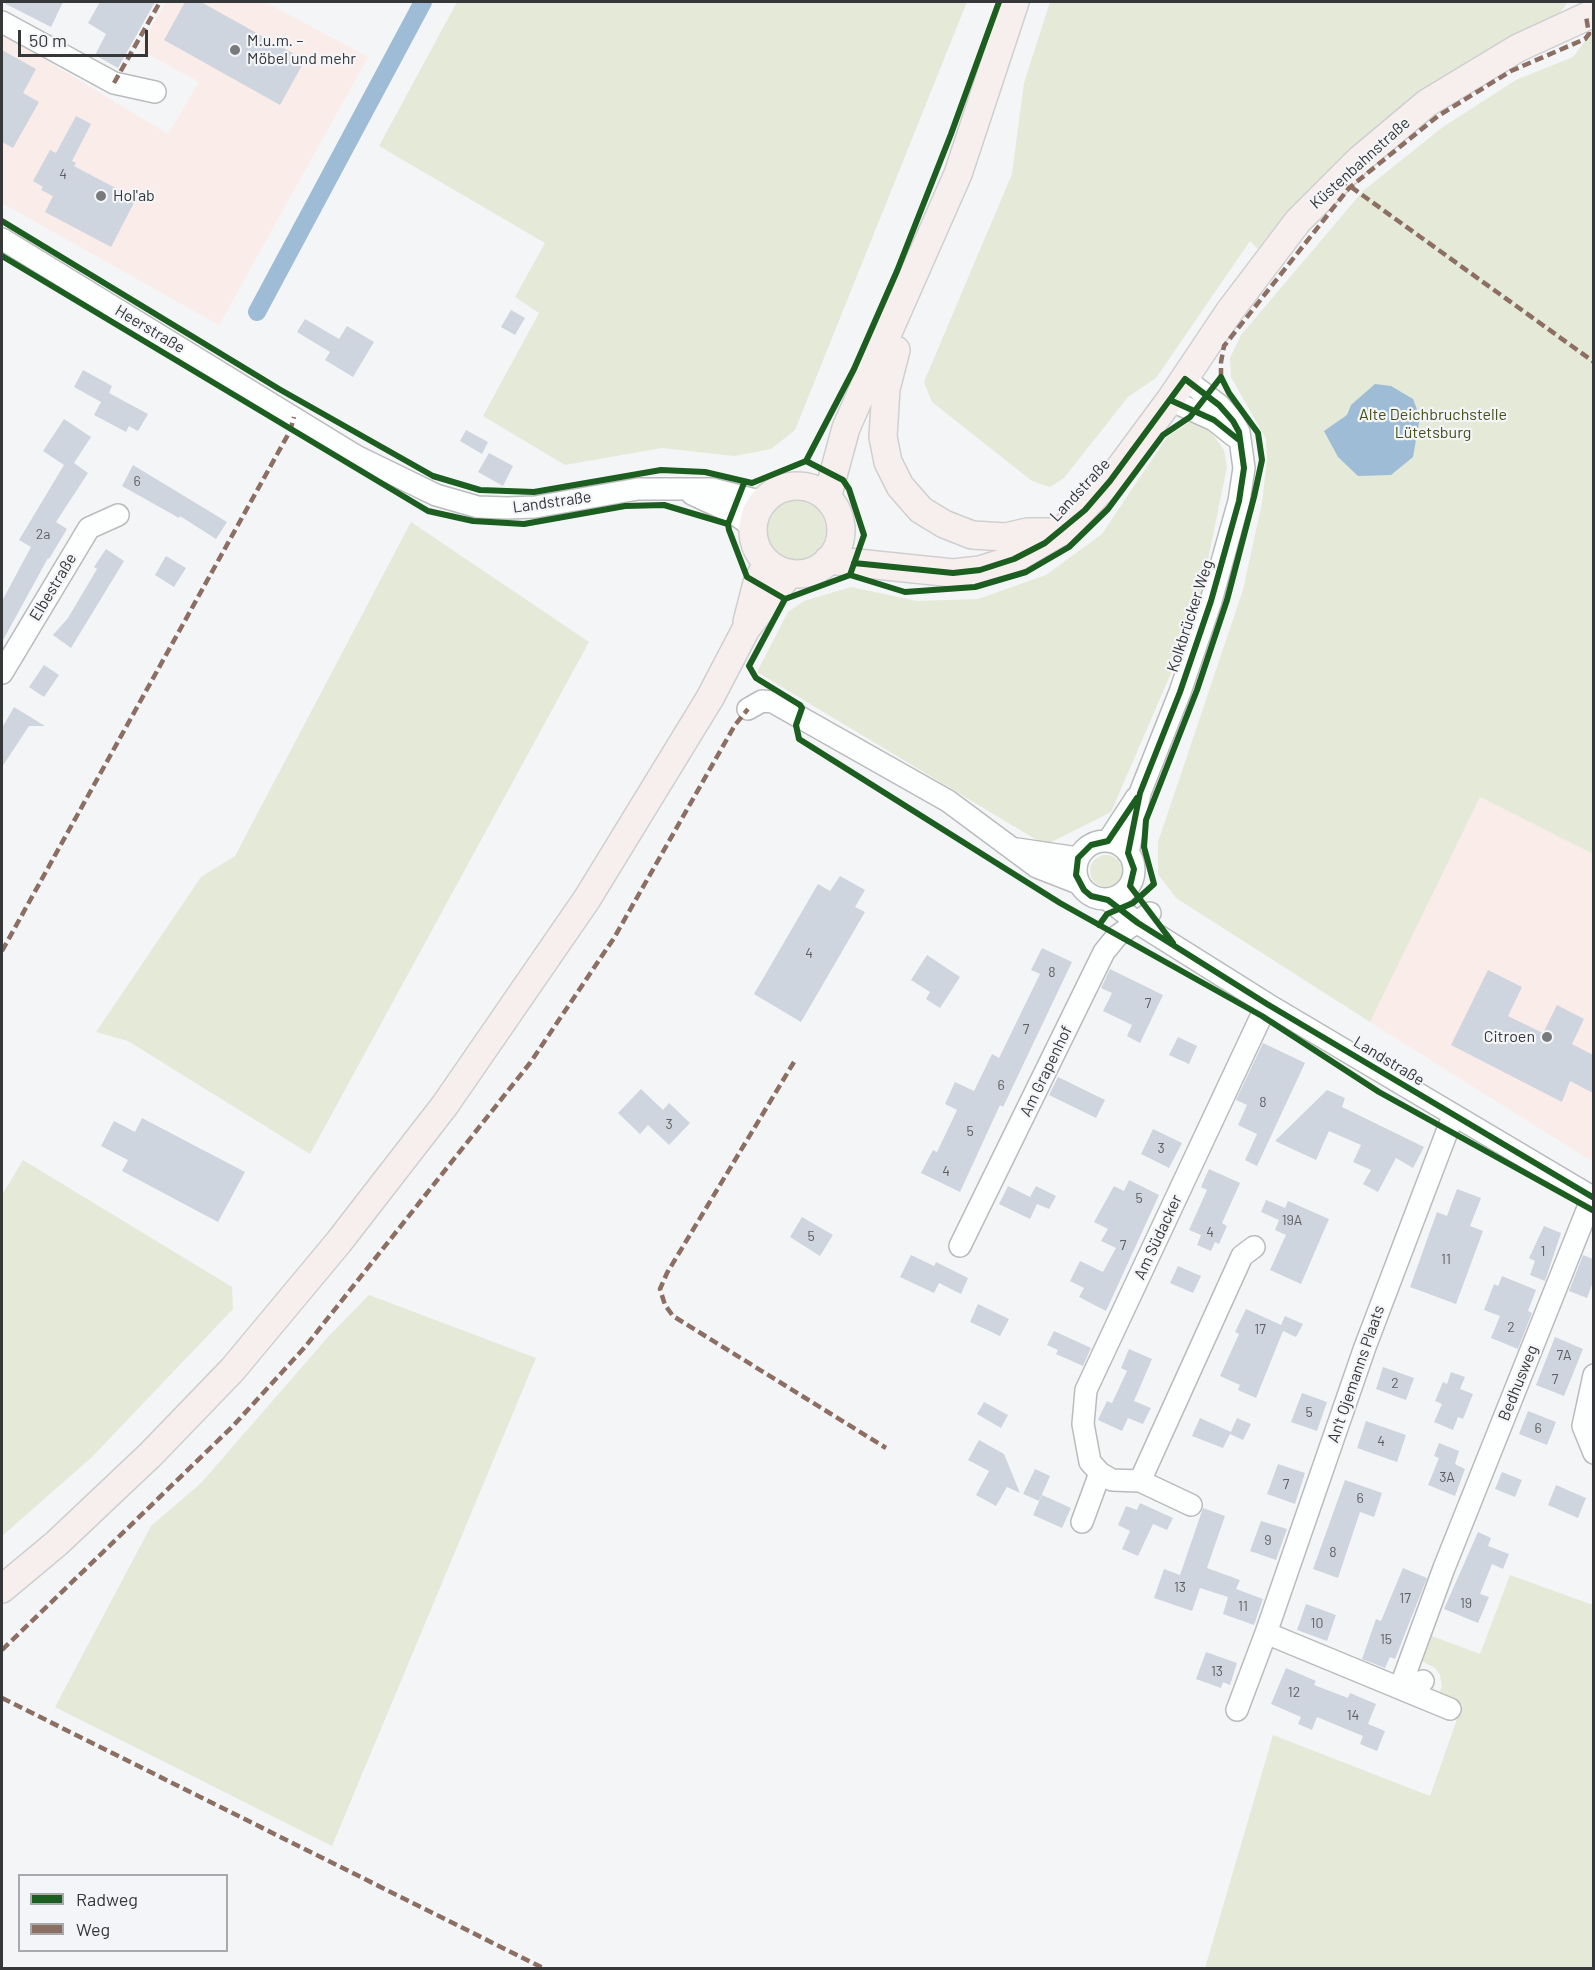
<!DOCTYPE html>
<meta charset="utf-8">
<style>
body{margin:0}
#map{position:relative;width:1595px;height:1970px;overflow:hidden;background:#f4f5f7;font-family:Barlow,sans-serif}
canvas{display:block}
.frame{position:absolute;inset:0;border:3px solid #363738;pointer-events:none}
.legend{position:absolute;left:18px;top:1874px;width:210px;height:78px;box-sizing:border-box;background:#f3f5f8;border:2px solid #a7a9ab;margin:0;padding:8px 10px;list-style:none;font-size:18px;color:#363738}
.legend li{display:flex;align-items:center;gap:12px;height:30px}
.legend b{width:30px;border:2px solid #a7a9ab}
.scale{position:absolute;left:18px;top:30px;width:130px;height:27px;box-sizing:border-box;border:3px solid #363738;border-top:0;padding-left:8px;font-size:18px;line-height:21px;white-space:nowrap;color:#363738;-webkit-text-stroke:4px #f3f5f8;paint-order:stroke}
</style>
<div id="map">
<canvas width="1595" height="1970"></canvas>
<div class="frame"></div>
<ul class="legend">
<li><b style="height:8px;background:#1b5e20"></b>Radweg</li>
<li><b style="height:8px;background:#8d6e63"></b>Weg</li>
</ul>
<div class="scale">50 m</div>
</div>
<script>
const c = document.querySelector('canvas').getContext('2d');
c.lineJoin = 'round';
function fillPath(path, color) {
  c.fillStyle = color;
  c.fill(path, 'evenodd');
}
function toPath(rows) {
  const path = new Path2D();
  for (const r of rows) {
    if (r.length === 3) {
      path.moveTo(r[0] + r[2], r[1]);
      path.arc(r[0], r[1], r[2], 0, 2 * Math.PI);
      continue;
    }
    path.moveTo(r[0], r[1]);
    for (let i = 2; i < r.length; i += 2) path.lineTo(r[i], r[i + 1]);
  }
  return path;
}
function trace(path, color, width, dash) {
  c.strokeStyle = color;
  c.lineWidth = width;
  c.lineCap = dash ? 'butt' : 'round';
  c.setLineDash(dash || []);
  c.stroke(path);
}
function drawText(font, color, halo, rows, align = 'center') {
  c.font = font + ' Barlow,sans-serif';
  c.lineWidth = 4.5;
  c.setLineDash([]);
  c.textBaseline = 'middle';
  c.strokeStyle = halo;
  c.fillStyle = color;
  for (const [text, x, y, turn = 0] of rows) {
    c.save();
    c.translate(x, y);
    c.rotate((+turn || 0) * Math.PI / 180);
    c.textAlign = isNaN(turn) ? turn : align;
    if (halo) c.strokeText(text, 0, 0);
    c.fillText(text, 0, 0);
    c.restore();
  }
}
fillPath(toPath([
 [166,2,265,2,368,57,219,325,2,203,2,34,168,134,199,82,139,49],
 [1480,797,1593,854,1593,1162,1370,1022]
]), '#faece9');
fillPath(toPath([
 [457,2,967,2,795,430,771,449,734,456,662,448,565,465,483,416,539,313,515,297,545,243,379,146],
 [1050,2,1568,2,1556,18,1485,54,1399,108,1285,214,1258,249,1250,241,1156,378,1128,397,1064,478,1050,487,1032,481,932,402,924,382,1012,174,1024,83],
 [1593,30,1593,854,1480,797,1370,1022,1176,898,1158,874,1158,842,1243,590,1262,503,1267,460,1266,439,1231,377,1230,358,1241,335,1363,191,1443,127,1516,80,1573,57],
 [1194,419,1210,431,1224,450,1227,467,1197,613,1111,812,1045,845,757,672,788,612,804,601,851,587,917,601,978,599,1046,575,1102,534,1167,437],
 [795,530,31],
 [411,522,589,642,310,1154,128,1041,96,1032,201,877,235,856],
 [1106,871,16],
 [23,1160,232,1287,233,1309,92,1457,2,1536,2,1195],
 [369,1295,536,1358,332,1846,55,1707,151,1526,201,1483,328,1337],
 [1510,1575,1593,1605,1593,1968,1205,1968,1273,1735,1430,1796,1462,1705,1439,1695,1442,1686,1440,1675,1435,1668,1416,1658,1424,1633,1480,1654]
]), '#e4e9d8');
fillPath(toPath([
 [1375,384,1391,386,1413,399,1420,417,1413,457,1391,475,1358,476,1338,457,1324,431,1347,415,1351,405]
]), '#9ebcd5');
trace(toPath([
 [257,312,423,2]
]), '#9ebcd5', 18);
fillPath(toPath([
 [2,2,63,2,51,27],
 [100,2,155,2,118,68,95,55,106,34,88,23],
 [185,2,201,2,305,60,280,105,164,40],
 [2,50,36,69,23,93,39,102,13,148,2,142],
 [76,116,91,124,72,161,76,163,74,166,136,199,111,247,45,212,53,196,41,190,43,187,33,181,50,150,56,153],
 [511,310,525,318,515,335,501,327],
 [305,319,339,339,347,326,374,342,353,377,325,360,330,352,297,332],
 [83,370,112,386,109,393,148,414,138,431,129,426,126,432,94,415,101,402,74,387],
 [64,419,91,437,74,463,88,473,56,522,67,529,49,559,48,558,2,642,2,601,31,547,19,540,64,465,43,451],
 [466,430,488,442,482,454,460,441],
 [489,453,513,466,503,486,478,472],
 [133,465,227,522,216,539,180,516,179,518,122,486],
 [106,549,124,561,71,648,53,635,68,618,97,569,94,567],
 [166,556,186,568,174,587,155,575],
 [44,665,59,675,44,697,29,687],
 [14,707,45,726,29,726,2,767,2,728],
 [840,876,865,890,855,907,865,912,801,1022,754,994,818,884,830,891],
 [1042,948,1072,962,1003,1107,1000,1105,960,1192,921,1173,933,1150,937,1152,957,1110,945,1104,955,1082,974,1091,992,1054,999,1058,1040,974,1031,970],
 [927,955,960,977,940,1008,926,999,930,992,911,980],
 [1110,969,1163,995,1140,1043,1127,1036,1132,1025,1103,1011,1112,993,1101,988],
 [1488,970,1522,987,1508,1016,1543,1033,1557,1005,1584,1019,1572,1044,1593,1055,1593,1093,1570,1081,1562,1102,1451,1045],
 [1178,1037,1197,1046,1189,1064,1169,1055],
 [1263,1043,1305,1063,1257,1166,1245,1160,1257,1134,1238,1125,1247,1105,1236,1100],
 [1058,1077,1105,1100,1096,1118,1049,1095],
 [641,1089,663,1110,669,1103,690,1123,669,1145,648,1125,640,1134,618,1113],
 [1327,1090,1345,1098,1342,1107,1424,1147,1413,1168,1396,1158,1378,1192,1363,1184,1371,1170,1353,1162,1361,1145,1329,1131,1316,1160,1275,1141],
 [142,1118,245,1172,218,1222,122,1171,128,1160,101,1146,114,1121,135,1132],
 [1153,1129,1182,1143,1169,1168,1141,1154],
 [1209,1169,1240,1183,1222,1223,1227,1226,1219,1244,1215,1242,1211,1251,1197,1245,1201,1235,1189,1230,1207,1190,1201,1187],
 [1129,1180,1159,1195,1106,1311,1079,1297,1084,1288,1070,1281,1080,1261,1103,1272,1116,1248,1101,1241,1108,1229,1094,1222,1114,1186,1124,1191],
 [1008,1186,1030,1197,1036,1186,1056,1196,1049,1209,1037,1204,1030,1219,999,1204],
 [1457,1189,1481,1198,1470,1226,1483,1231,1456,1304,1410,1287,1437,1212,1447,1216],
 [1266,1200,1285,1208,1288,1201,1329,1219,1301,1284,1270,1270,1286,1235,1275,1230,1279,1220,1261,1212],
 [802,1217,833,1235,820,1256,790,1237],
 [1544,1226,1561,1233,1545,1281,1530,1275,1535,1261,1529,1258],
 [911,1255,934,1266,936,1262,968,1278,961,1294,939,1283,934,1293,900,1277],
 [1583,1255,1593,1259,1593,1282,1587,1298,1569,1291],
 [1178,1266,1201,1276,1193,1293,1170,1283],
 [1502,1276,1536,1290,1528,1311,1532,1313,1518,1349,1491,1338,1500,1316,1484,1310,1494,1284,1498,1286],
 [978,1304,1009,1319,1000,1336,970,1322],
 [1246,1309,1281,1325,1285,1316,1303,1324,1296,1337,1283,1331,1256,1398,1238,1390,1240,1385,1220,1376,1239,1334,1235,1332],
 [1054,1331,1091,1348,1083,1366,1056,1354,1058,1350,1047,1345],
 [1555,1337,1583,1349,1564,1396,1536,1385],
 [1129,1349,1152,1359,1134,1401,1151,1408,1143,1424,1128,1418,1122,1431,1098,1420,1107,1401,1112,1403,1127,1371,1121,1368],
 [1383,1367,1414,1378,1406,1400,1376,1389],
 [1451,1372,1465,1377,1460,1389,1473,1394,1463,1419,1458,1417,1453,1430,1434,1422,1442,1404,1435,1401,1443,1382,1447,1384],
 [1302,1393,1327,1402,1317,1431,1291,1422],
 [984,1402,1008,1415,1001,1428,977,1414],
 [1528,1411,1556,1422,1547,1445,1519,1434],
 [1200,1418,1231,1432,1223,1448,1192,1436],
 [1237,1418,1251,1424,1243,1440,1230,1434],
 [1366,1421,1406,1435,1397,1462,1357,1448],
 [979,1440,1004,1454,1020,1493,1007,1487,996,1506,976,1495,989,1471,968,1460],
 [1439,1443,1459,1451,1455,1464,1465,1469,1455,1496,1428,1485,1439,1458,1434,1456],
 [1278,1464,1305,1473,1295,1504,1267,1494],
 [1035,1469,1050,1476,1039,1501,1023,1494],
 [1502,1472,1522,1480,1515,1497,1495,1489],
 [1345,1480,1382,1493,1374,1517,1360,1512,1338,1578,1313,1569],
 [1556,1485,1586,1498,1578,1518,1548,1505],
 [1042,1495,1071,1508,1062,1528,1033,1515],
 [1140,1503,1173,1518,1167,1530,1153,1524,1138,1556,1122,1549,1130,1531,1118,1525,1126,1506,1137,1510],
 [1203,1508,1225,1516,1207,1568,1240,1580,1236,1589,1263,1599,1254,1625,1223,1614,1228,1597,1200,1588,1192,1611,1154,1598,1164,1569,1180,1575],
 [1261,1521,1287,1529,1276,1560,1250,1551],
 [1478,1532,1491,1538,1488,1546,1509,1554,1503,1569,1492,1564,1480,1594,1489,1597,1478,1623,1444,1609],
 [1403,1568,1427,1578,1395,1659,1390,1657,1385,1668,1362,1659,1376,1619,1381,1621],
 [1306,1604,1336,1615,1327,1641,1297,1630],
 [1206,1652,1237,1663,1230,1685,1223,1682,1221,1688,1196,1679],
 [1286,1668,1316,1681,1314,1685,1348,1698,1350,1693,1376,1704,1368,1724,1385,1731,1377,1751,1360,1744,1363,1736,1317,1717,1312,1730,1298,1724,1301,1717,1271,1704]
]), '#cfd5de');
const minor = toPath([
 [2,22,114,83,155,92],
 [2,239,356,456,436,495,478,507,507,508,535,507,638,489,712,489,763,502],
 [1170,400,1214,420,1234,436],
 [692,494,733,513,753,527],
 [2,673,89,528,118,515],
 [748,709,762,701,773,702,948,801,1037,867,1078,883],
 [1105,870,29],
 [1108,841,1136,798],
 [1017,849,1078,858],
 [1128,853,1140,793,1180,692,1211,601,1239,501,1244,468,1239,432,1233,421,1219,405,1185,379],
 [1108,900,1138,923,1267,1004,1594,1198],
 [960,1246,1104,952,1117,936,1150,913],
 [1254,1247,1242,1256,1140,1481,1112,1480,1100,1473,1090,1462,1083,1424,1086,1390,1267,1004],
 [1594,1375,1583,1426,1594,1453],
 [1140,1481,1191,1505],
 [1082,1522,1100,1473],
 [1266,1633,1450,1709],
 [1423,1681,1400,1688,1444,1568,1592,1198],
 [1237,1710,1266,1633,1365,1347,1453,1116]
]);
const major = toPath([
 [896,350,886,389,883,437,888,462,900,486,921,510,944,524,972,535,1006,537,1027,532,1057,532],
 [797,530,44],
 [827,498,846,428,958,174,1015,2],
 [828,560,953,573,980,570,1014,559,1062,531,1110,481,1170,400,1229,312,1298,221,1359,160,1427,103,1518,48,1594,13],
 [747,622,757,583,767,563],
 [2,1589,57,1543,150,1455,233,1369,338,1243,445,1105,587,899,710,698,746,629,790,573]
]);
trace(minor, '#babbbc', 24);
trace(major, '#cfcfd0', 30);
trace(minor, '#fdfefe', 21);
trace(major, '#f7efee', 27);
trace(toPath([
 [114,83,160,2],
 [1340,179,1594,362],
 [1221,377,1221,362,1224,346,1349,188,1438,116,1511,71,1585,39,1589,34,1586,16],
 [2,951,290,431,294,417],
 [794,1062,667,1273,660,1289,665,1305,673,1316,886,1448],
 [2,1650,233,1426,305,1347,530,1063,614,938,735,725,748,709],
 [2,1698,543,1968]
]), '#8d6e63', 4.5, [9, 4.5]);
trace(toPath([
 [2,221,279,389,433,476,480,490,534,492,661,470,705,472,752,483,806,461,843,480,849,489,864,535,850,575,785,599,749,666,756,678,800,705,802,708,796,725,799,739,1060,903,1262,1016,1379,1092,1594,1211],
 [2,256,428,511,473,521,524,524,625,506,664,505,728,524],
 [1170,400,1214,420,1239,440],
 [806,461,854,369,897,271,951,134,999,2],
 [744,483,728,524,729,530,747,577,785,599],
 [854,563,953,573,980,570,1014,559,1045,543,1085,510,1110,481,1185,379,1219,405,1233,421,1239,432,1244,468,1239,501,1211,601,1180,692,1140,793,1128,853,1134,869,1130,886,1173,943],
 [850,575,905,592,975,587,1026,572,1069,547,1108,509,1163,435,1190,417,1221,377,1229,393,1258,433,1262,460,1254,497,1227,600,1197,690,1146,820,1144,847,1154,884,1133,903,1107,914,1099,925],
 [1137,798,1108,841,1091,845,1078,858,1076,875,1084,890,1091,896,1108,900,1138,923,1267,1004,1594,1198]
]), '#1b5e20', 6);
for (const [x, y, r, color] of [
 [235,50,6,"#787a7b"],
 [101,196,6,"#787a7b"],
 [1547,1037,6,"#787a7b"]
]) {
  const dot = new Path2D();
  dot.arc(x, y, r, 0, 2 * Math.PI);
  c.fillStyle = color;
  c.fill(dot);
  trace(dot, '#f3f5f8', 2);
}
drawText('14px', '#5c5e62', null, [
 ["4",63,174],
 ["6",137,481],
 ["2a",43,534],
 ["4",809,953],
 ["8",1052,972],
 ["7",1148,1003],
 ["7",1026,1029],
 ["6",1001,1085],
 ["8",1263,1102],
 ["3",669,1124],
 ["5",970,1131],
 ["3",1161,1148],
 ["4",946,1171],
 ["5",1139,1198],
 ["19A",1292,1220],
 ["4",1210,1232],
 ["5",811,1236],
 ["7",1123,1245],
 ["1",1543,1251],
 ["11",1446,1259],
 ["2",1511,1327],
 ["17",1260,1329],
 ["7A",1564,1355],
 ["7",1555,1379],
 ["2",1395,1383],
 ["5",1309,1412],
 ["6",1538,1428],
 ["4",1381,1441],
 ["3A",1447,1477],
 ["7",1286,1484],
 ["6",1360,1498],
 ["9",1268,1540],
 ["8",1333,1552],
 ["13",1180,1587],
 ["17",1405,1598],
 ["19",1466,1603],
 ["11",1243,1606],
 ["10",1317,1623],
 ["15",1386,1639],
 ["13",1217,1671],
 ["12",1294,1692],
 ["14",1353,1715]
]);
drawText('16px', '#363738', '#f3f5f8', [
 ["M.u.m. –",247,41],
 ["Möbel und mehr",247,59],
 ["Hol'ab",113,196],
 ["Citroen",1535,1037,"right"]
], 'left');
drawText('16px', '#363738', '#f3f5f8', [
 ["Küstenbahnstraße",1360,163,-42],
 ["Heerstraße",150,329,31],
 ["Landstraße",1080,490,-47],
 ["Landstraße",552,502,-8],
 ["Elbestraße",53,587,-59],
 ["Kolkbrücker Weg",1190,616,-72],
 ["Landstraße",1389,1061,31],
 ["Am Grapenhof",1046,1071,-64],
 ["Am Südacker",1158,1237,-65],
 ["An't Ojemanns Plaats",1356,1374,-71],
 ["Bedhusweg",1518,1383,-68]
]);
drawText('16px', '#465118', '#f3f5f8', [
 ["Alte Deichbruchstelle",1433,415],
 ["Lütetsburg",1433,433]
]);
</script>
